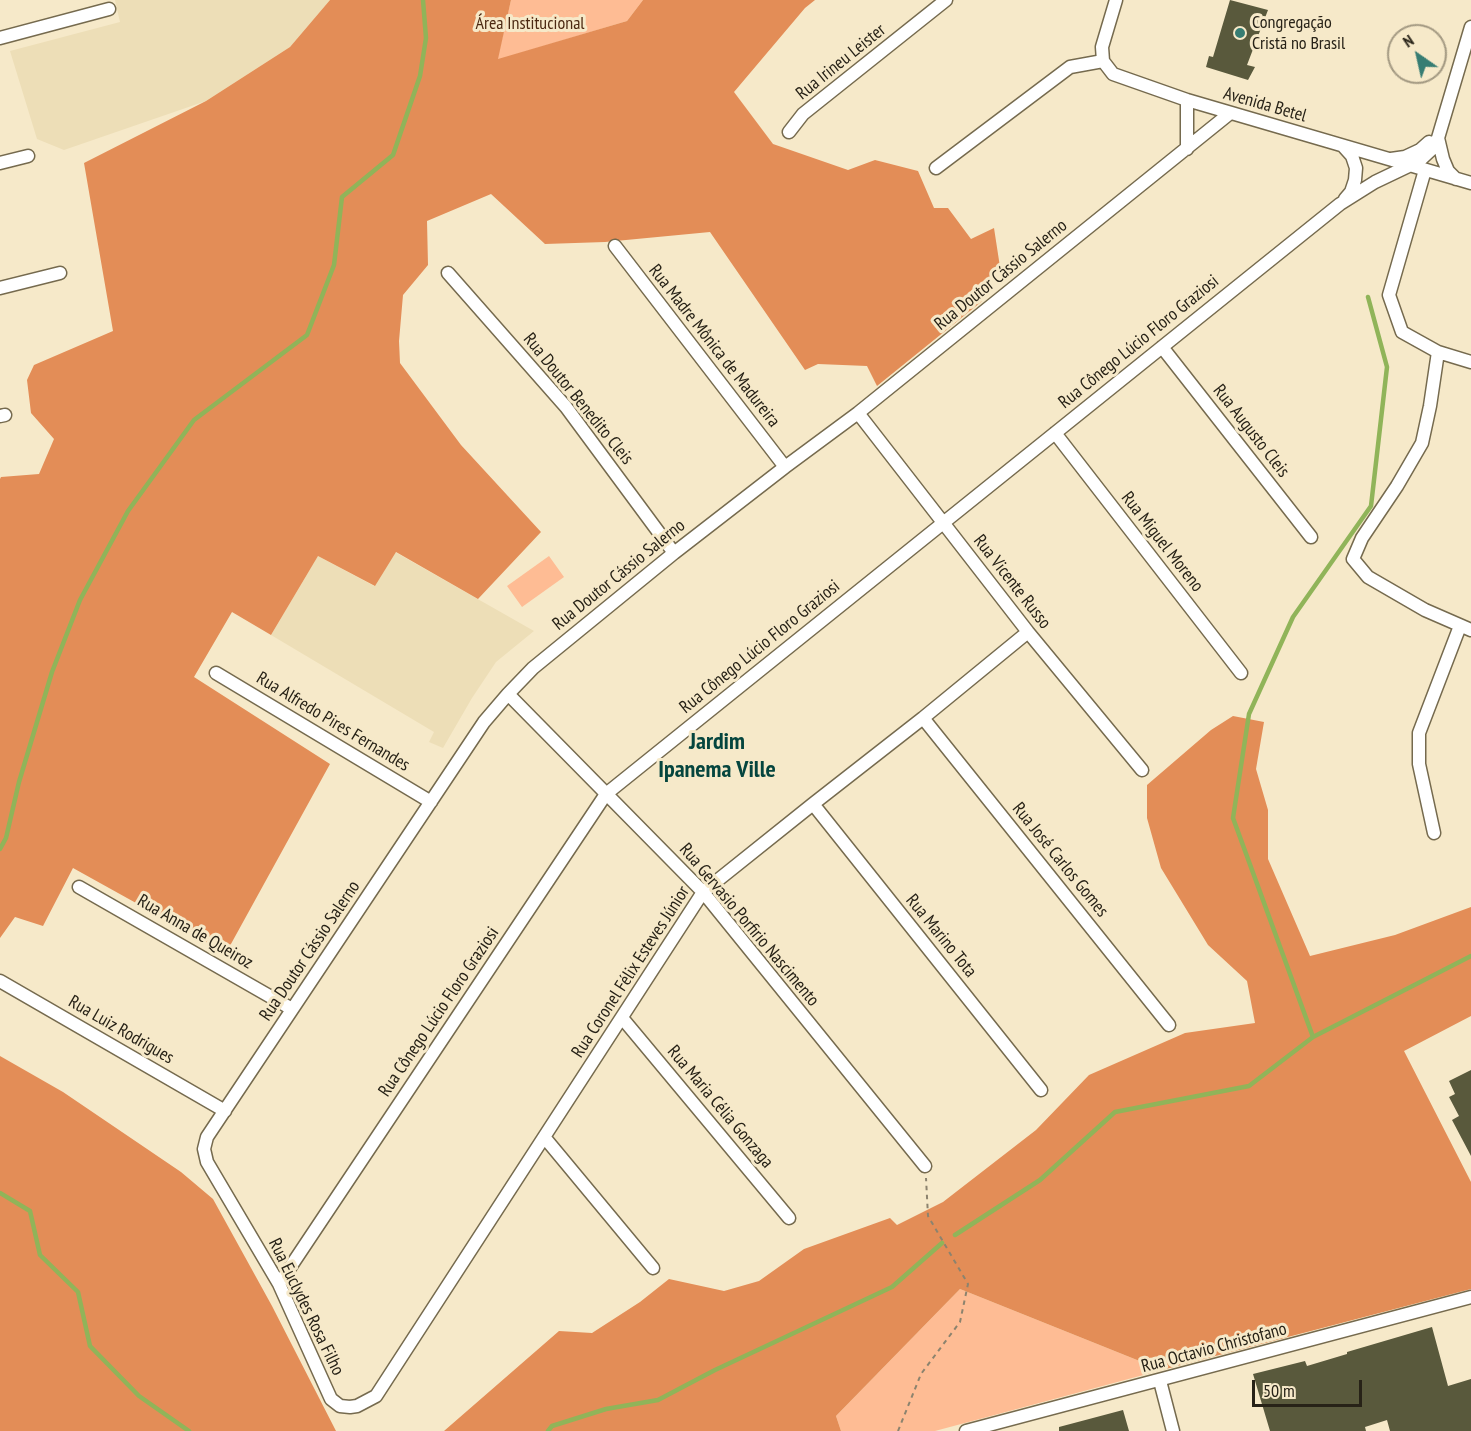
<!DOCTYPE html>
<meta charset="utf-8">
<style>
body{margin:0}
#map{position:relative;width:1471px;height:1431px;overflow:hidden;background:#f6e9c9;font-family:"PT Sans Narrow",sans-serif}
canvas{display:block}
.north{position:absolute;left:1387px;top:24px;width:60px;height:60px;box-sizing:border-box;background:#f6e9c9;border:2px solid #a39982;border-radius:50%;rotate:326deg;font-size:16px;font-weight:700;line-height:24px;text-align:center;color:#272217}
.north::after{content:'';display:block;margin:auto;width:21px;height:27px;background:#377d73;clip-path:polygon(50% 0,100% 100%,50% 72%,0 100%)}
.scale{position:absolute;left:1252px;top:1380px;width:110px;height:27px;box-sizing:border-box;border:3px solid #272217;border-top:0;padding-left:8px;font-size:18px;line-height:21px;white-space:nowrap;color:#272217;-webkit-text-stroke:4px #f6e9c9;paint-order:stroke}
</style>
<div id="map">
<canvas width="1471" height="1431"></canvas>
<div class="north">N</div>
<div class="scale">50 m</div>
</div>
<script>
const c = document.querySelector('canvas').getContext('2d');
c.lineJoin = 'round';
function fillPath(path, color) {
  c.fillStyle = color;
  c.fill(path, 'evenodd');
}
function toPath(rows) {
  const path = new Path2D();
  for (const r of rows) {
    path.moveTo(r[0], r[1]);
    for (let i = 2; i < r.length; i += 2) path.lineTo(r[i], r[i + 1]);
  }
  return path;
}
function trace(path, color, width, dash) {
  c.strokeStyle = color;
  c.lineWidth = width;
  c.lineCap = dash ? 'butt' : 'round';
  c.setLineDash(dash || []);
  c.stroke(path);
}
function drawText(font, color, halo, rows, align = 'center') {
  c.font = font + ' "PT Sans Narrow",sans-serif';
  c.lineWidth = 6;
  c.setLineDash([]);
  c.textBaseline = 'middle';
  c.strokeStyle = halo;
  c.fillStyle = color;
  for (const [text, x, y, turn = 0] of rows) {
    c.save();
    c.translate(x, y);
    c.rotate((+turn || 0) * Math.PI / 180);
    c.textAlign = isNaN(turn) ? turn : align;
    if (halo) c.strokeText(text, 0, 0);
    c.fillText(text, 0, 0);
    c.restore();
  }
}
fillPath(toPath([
 [115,0,330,0,290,47,206,101,64,150,37,139,10,51,120,22],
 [395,552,534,631,496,662,472,698,443,748,429,742,434,732,271,635,318,556,374,586]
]), '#eddeb7');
fillPath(toPath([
 [511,0,643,0,627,21,497,60],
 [549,556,564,577,522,607,507,586],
 [960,1289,1162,1370,935,1431,841,1431,836,1416]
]), '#febc94');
fillPath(toPath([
 [330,0,511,0,498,59,627,21,643,0,815,0,805,8,734,92,773,144,848,170,875,160,918,171,934,208,948,208,971,239,994,228,1000,267,981,302,877,386,867,366,818,364,805,370,710,232,605,242,545,244,491,194,427,221,428,265,403,295,399,341,400,363,461,445,541,532,478,599,396,552,375,586,318,556,271,635,232,612,194,677,330,764,226,953,73,868,43,926,15,917,0,938,0,479,1,477,39,474,54,439,31,413,27,380,34,365,113,331,84,163,206,101,290,47],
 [1233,716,1264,722,1256,769,1268,810,1268,859,1310,956,1395,935,1471,907,1471,1016,1404,1051,1471,1182,1471,1289,1162,1370,960,1289,836,1416,841,1431,444,1431,559,1331,592,1333,640,1302,669,1279,724,1291,759,1281,804,1249,890,1218,897,1225,943,1202,1036,1130,1089,1075,1185,1033,1255,1023,1247,981,1208,945,1161,868,1147,818,1147,785,1211,730],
 [0,1056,63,1092,181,1172,213,1199,272,1306,336,1431,0,1431]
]), '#e38d57');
trace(toPath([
 [0,849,6,838,19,782,52,672,80,600,128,511,194,420,307,335,334,265,342,197,393,155,420,76,426,38,423,0],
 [1313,1037,1233,818,1249,714,1293,617,1371,506,1387,367,1368,297],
 [0,1193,30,1211,40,1255,78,1292,90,1346,139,1396,189,1431],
 [955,1235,1040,1180,1115,1112,1249,1086,1313,1037,1471,956],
 [548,1431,552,1426,606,1409,658,1400,715,1370,892,1287,942,1243]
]), '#90b459', 4.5);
fillPath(toPath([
 [1230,0,1268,10,1247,65,1255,67,1248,80,1206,67,1209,56,1213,57],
 [1471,1070,1471,1156,1452,1120,1459,1116,1449,1097,1455,1094,1449,1081],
 [1432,1327,1448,1386,1471,1379,1471,1431,1390,1431,1387,1420,1365,1427,1366,1431,1270,1431,1253,1374,1305,1361,1307,1366,1347,1354,1347,1352],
 [1123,1410,1129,1431,1059,1431,1059,1427]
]), '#59593c');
const street = toPath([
 [0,38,109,9],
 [1103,61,1113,74,1187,100,1471,183],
 [1103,61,1102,47,1116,0],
 [789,132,803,114,946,0],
 [1438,138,1443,159,1448,171,1456,179],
 [1343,146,1352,156,1356,168,1355,180,1351,192,1345,199],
 [1187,149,1187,100],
 [1391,159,1405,157,1420,150,1429,142],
 [0,163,28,156],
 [936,168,1070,67,1103,61],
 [1425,170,1389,295,1402,332,1438,352,1471,362],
 [615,246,785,467],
 [448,273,566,407,674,553],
 [0,288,60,273],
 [1162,347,1311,537],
 [1438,352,1430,406,1422,443,1397,486,1362,538,1353,559,1368,577,1425,610,1471,630],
 [858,413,1028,632,1142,770],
 [0,416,5,415],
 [1055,433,1241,673],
 [1028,632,923,718,813,804,703,892,376,1396,357,1406,350,1407,340,1406,331,1399,279,1284,207,1162,204,1149,207,1137,484,722,508,694,533,668,674,553,785,467,858,413,1229,114],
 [216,673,431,802],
 [508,694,703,892,925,1166],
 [923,718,1169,1025],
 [813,804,1041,1090],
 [1434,833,1419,764,1419,733,1460,626],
 [79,887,292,1009],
 [0,981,225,1111],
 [623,1019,789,1218],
 [545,1138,653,1268],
 [279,1284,606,794,1340,204,1375,182,1419,161,1433,148,1438,138,1471,27],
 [1160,1381,1173,1431],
 [966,1431,1471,1297]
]);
trace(street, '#756a4e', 15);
trace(toPath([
 [898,1431,921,1374,960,1322,968,1284,928,1216,926,1178]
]), '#8c836e', 2, [4.5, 4.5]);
trace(street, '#fff', 12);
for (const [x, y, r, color] of [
 [1240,33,6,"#377d73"]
]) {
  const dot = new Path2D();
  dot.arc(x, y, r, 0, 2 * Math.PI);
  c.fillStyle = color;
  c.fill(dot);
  trace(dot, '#f6e9c9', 2);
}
drawText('18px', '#272217', '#f6e9c9', [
 ["Congregação",1252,23],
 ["Cristã no Brasil",1252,44]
], 'left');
drawText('18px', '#4c2912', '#f6e9c9', [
 ["Área Institucional",530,24]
]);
drawText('18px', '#272217', '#f6e9c9', [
 ["Rua Irineu Leister",841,62,-39],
 ["Avenida Betel",1265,105,16],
 ["Rua Doutor Cássio Salerno",1001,275,-39],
 ["Rua Cônego Lúcio Floro Graziosi",1139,342,-39],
 ["Rua Madre Mônica de Madureira",714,346,52],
 ["Rua Doutor Benedito Cleis",578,399,51],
 ["Rua Augusto Cleis",1251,431,52],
 ["Rua Miguel Moreno",1162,542,52],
 ["Rua Doutor Cássio Salerno",619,575,-39],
 ["Rua Vicente Russo",1012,582,52],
 ["Rua Cônego Lúcio Floro Graziosi",760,647,-39],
 ["Rua Alfredo Pires Fernandes",333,722,31],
 ["Rua José Carlos Gomes",1060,860,51],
 ["Rua Gervasio Porfirio Nascimento",749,925,50],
 ["Rua Anna de Queiroz",195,932,30],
 ["Rua Marino Tota",941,936,51],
 ["Rua Doutor Cássio Salerno",310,951,-56],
 ["Rua Coronel Félix Esteves Júnior",631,972,-57],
 ["Rua Cônego Lúcio Floro Graziosi",439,1012,-56],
 ["Rua Luiz Rodrigues",121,1030,30],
 ["Rua Maria Célia Gonzaga",720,1107,50],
 ["Rua Euclydes Rosa Filho",306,1307,64],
 ["Rua Octavio Christofano",1214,1348,-15]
]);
drawText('bold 24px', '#05453e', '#f6e9c9', [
 ["Jardim",717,742],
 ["Ipanema Ville",717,770]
]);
</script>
